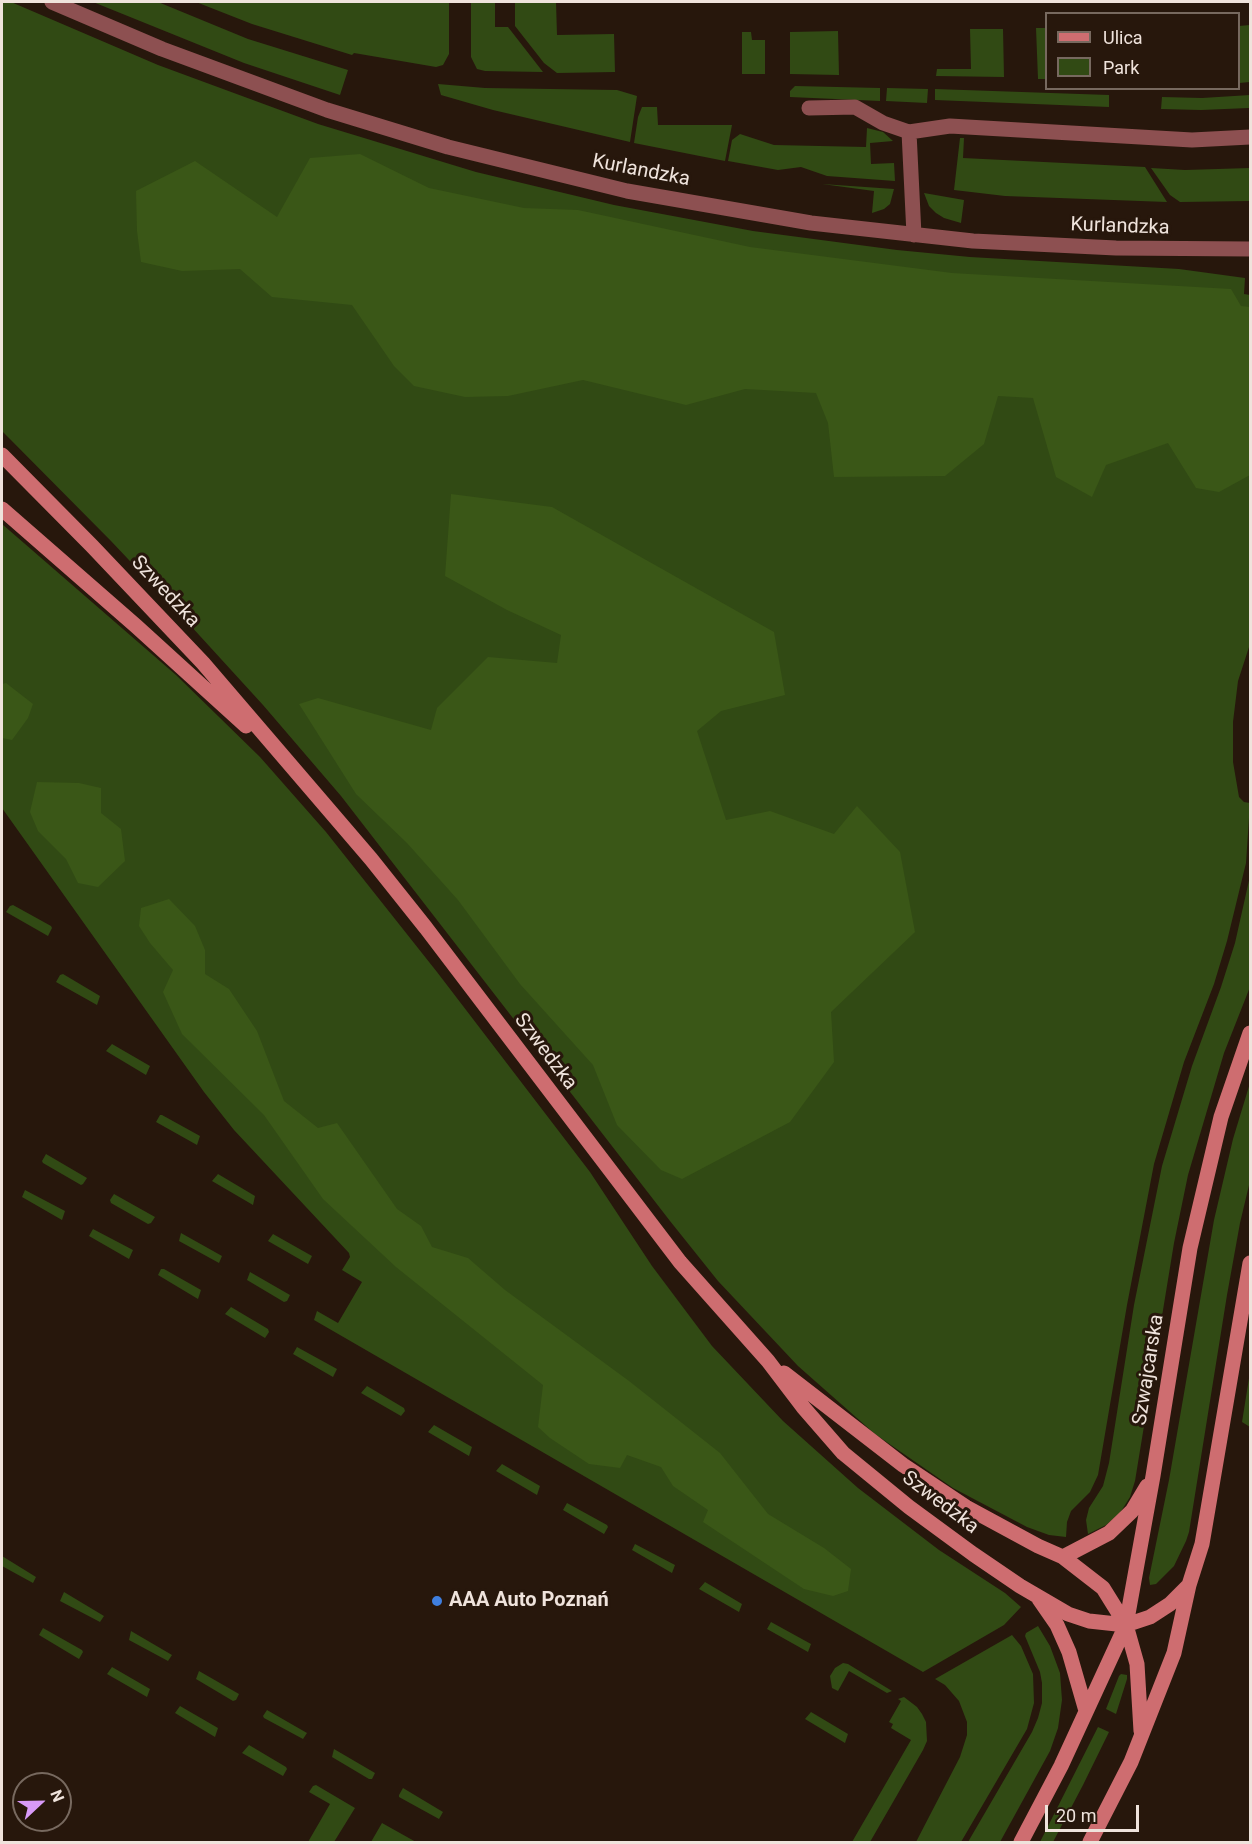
<!DOCTYPE html>
<meta charset="utf-8">
<style>
body{margin:0}
#map{position:relative;width:1252px;height:1844px;overflow:hidden;background:#27170c;font-family:Roboto,sans-serif}
canvas{display:block}
.frame{position:absolute;inset:0;border:3px solid #efe3dc;pointer-events:none}
.legend{position:absolute;left:1045px;top:12px;width:195px;height:78px;box-sizing:border-box;background:#27170c;border:2px solid #77695f;margin:0;padding:8px 10px;list-style:none;font-size:18px;color:#efe3dc}
.legend li{display:flex;align-items:center;gap:12px;height:30px}
.legend b{width:30px;border:2px solid #77695f}
.north{position:absolute;left:12px;top:1772px;width:60px;height:60px;box-sizing:border-box;background:#27170c;border:2px solid #77695f;border-radius:50%;rotate:68deg;font-size:16px;font-weight:700;line-height:24px;text-align:center;color:#efe3dc}
.north::after{content:'';display:block;margin:auto;width:21px;height:27px;background:#d89af8;clip-path:polygon(50% 0,100% 100%,50% 72%,0 100%)}
.scale{position:absolute;left:1045px;top:1805px;width:94px;height:27px;box-sizing:border-box;border:3px solid #efe3dc;border-top:0;padding-left:8px;font-size:18px;line-height:21px;white-space:nowrap;color:#efe3dc;-webkit-text-stroke:4px #27170c;paint-order:stroke}
</style>
<div id="map">
<canvas width="1252" height="1844"></canvas>
<div class="frame"></div>
<ul class="legend">
<li><b style="height:8px;background:#ce6d70"></b>Ulica</li>
<li><b style="height:16px;background:#314a14"></b>Park</li>
</ul>
<div class="north">N</div>
<div class="scale">20 m</div>
</div>
<script>
const c = document.querySelector('canvas').getContext('2d');
c.lineJoin = 'round';
function fillPath(path, color) {
  c.fillStyle = color;
  c.fill(path, 'evenodd');
}
function toPath(rows) {
  const path = new Path2D();
  for (const r of rows) {
    path.moveTo(r[0], r[1]);
    for (let i = 2; i < r.length; i += 2) path.lineTo(r[i], r[i + 1]);
  }
  return path;
}
function trace(path, color, width, dash) {
  c.strokeStyle = color;
  c.lineWidth = width;
  c.lineCap = dash ? 'butt' : 'round';
  c.setLineDash(dash || []);
  c.stroke(path);
}
function drawText(font, color, halo, rows, align = 'center') {
  c.font = font + ' Roboto,sans-serif';
  c.lineWidth = 6;
  c.setLineDash([]);
  c.textBaseline = 'middle';
  c.strokeStyle = halo;
  c.fillStyle = color;
  for (const [text, x, y, turn = 0] of rows) {
    c.save();
    c.translate(x, y);
    c.rotate((+turn || 0) * Math.PI / 180);
    c.textAlign = isNaN(turn) ? turn : align;
    if (halo) c.strokeText(text, 0, 0);
    c.fillText(text, 0, 0);
    c.restore();
  }
}
fillPath(toPath([
 [2,2,11,2,158,65,318,124,476,172,614,205,753,231,897,250,970,257,1179,269,1245,278,1244,294,1250,295,1250,644,1238,681,1233,722,1233,762,1239,797,1244,802,1250,803,1246,863,1227,941,1214,984,1184,1062,1154,1164,1127,1305,1098,1475,1090,1492,1071,1511,1067,1522,1066,1537,1049,1535,1027,1527,953,1488,875,1434,798,1366,718,1281,670,1221,341,796,263,705,179,613,111,541,2,431],
 [93,2,158,2,248,39,348,70,340,95,244,63],
 [196,2,449,2,449,54,443,65,436,67,354,53,352,55,252,24],
 [471,2,495,2,495,27,508,27,543,72,485,71,477,69,471,57],
 [515,2,556,2,557,35,614,34,615,72,557,73,544,63,515,26],
 [1250,25,1250,82,1239,83,1239,26],
 [1036,28,1046,28,1046,79,1038,79],
 [970,29,1003,29,1004,77,936,76,937,69,971,69],
 [838,31,839,75,790,74,790,32],
 [742,32,751,32,752,40,765,40,765,74,742,74],
 [438,84,485,88,617,90,637,96,630,142,493,110,441,95],
 [795,86,880,88,880,101,790,97,790,91],
 [887,88,928,89,927,103,886,101],
 [935,89,1109,95,1109,107,935,100],
 [1250,95,1249,108,1201,110,1161,109,1162,97,1202,98],
 [642,107,657,107,658,125,732,125,725,161,634,143,638,117],
 [867,128,883,132,893,141,870,143,871,164,894,163,895,181,827,176,801,167,778,170,728,161,732,140,740,134,774,145,866,147],
 [960,138,964,138,963,158,1145,167,1167,202,1005,196,954,190],
 [1151,168,1185,170,1250,168,1250,201,1180,202,1170,195],
 [822,184,894,189,890,204,884,209,872,213,874,191],
 [924,193,964,200,961,223,944,218,936,213,929,206],
 [2,524,176,675,260,757,326,832,437,972,590,1172,652,1266,712,1346,783,1421,858,1488,939,1550,1005,1593,1021,1607,1004,1625,923,1672,314,1320,317,1311,338,1323,362,1282,342,1270,350,1257,349,1253,234,1130,204,1092,2,808],
 [1250,876,1250,987,1224,1053,1188,1175,1174,1243,1135,1481,1130,1497,1120,1513,1106,1525,1088,1534,1086,1520,1089,1508,1103,1486,1109,1463,1134,1305,1162,1166,1192,1066,1221,987,1235,943],
 [13,905,51,926,52,928,48,936,6,912,10,906],
 [63,974,100,996,97,1005,56,982,60,975],
 [112,1044,150,1066,146,1075,106,1051],
 [1250,1083,1250,1181,1240,1223,1227,1295,1189,1532,1186,1541,1174,1566,1156,1584,1150,1585,1149,1578,1169,1480,1214,1220,1233,1139],
 [160,1115,162,1115,200,1136,197,1145,156,1122],
 [46,1154,87,1178,83,1184,81,1185,43,1163,42,1161],
 [218,1174,255,1196,253,1205,212,1181],
 [25,1190,65,1211,62,1220,22,1197],
 [114,1194,155,1217,151,1223,148,1224,111,1203,110,1200],
 [93,1229,133,1250,129,1259,89,1236],
 [181,1233,222,1256,219,1263,179,1241],
 [273,1234,312,1256,308,1264,268,1241],
 [161,1269,164,1269,201,1290,198,1299,158,1275],
 [250,1272,290,1295,287,1301,284,1302,247,1280],
 [231,1307,268,1329,269,1332,265,1338,225,1314],
 [297,1347,337,1369,333,1377,293,1354],
 [1250,1372,1250,1427,1242,1422],
 [367,1386,404,1408,405,1411,401,1416,361,1393],
 [434,1425,472,1447,469,1456,428,1432],
 [502,1464,540,1486,537,1495,496,1471],
 [567,1503,607,1525,608,1527,604,1534,563,1510],
 [635,1544,675,1565,672,1573,632,1550],
 [2,1556,36,1577,33,1583,2,1566],
 [705,1582,742,1604,739,1612,699,1589],
 [64,1592,104,1616,100,1622,60,1601],
 [771,1622,811,1644,808,1652,767,1629],
 [1038,1626,1050,1646,1060,1673,1062,1700,1058,1728,1050,1751,1000,1842,968,1842,1032,1732,1038,1718,1042,1703,1042,1683,1040,1672,1025,1636,1026,1633],
 [43,1628,82,1650,83,1652,79,1659,39,1635],
 [131,1631,172,1655,168,1661,129,1640],
 [1012,1635,1021,1646,1033,1674,1034,1703,1027,1729,961,1842,916,1842,960,1757,967,1735,967,1722,959,1701,945,1685,935,1679],
 [843,1663,848,1664,892,1691,887,1693,849,1671,838,1691,832,1688,830,1676,835,1668],
 [112,1667,150,1689,147,1697,107,1674],
 [199,1671,239,1694,236,1700,233,1701,196,1679],
 [1121,1674,1127,1675,1127,1679,1116,1714,1106,1709,1119,1676],
 [904,1697,917,1707,922,1714,926,1722,927,1741,923,1750,870,1842,852,1842,911,1740,891,1728,893,1724,889,1722,901,1701,898,1699],
 [180,1706,218,1728,215,1737,175,1713],
 [267,1710,307,1733,303,1739,264,1718,263,1716],
 [811,1712,848,1734,845,1743,805,1719],
 [1098,1727,1109,1732,1083,1785,1053,1842,1040,1842],
 [249,1745,286,1767,287,1769,283,1776,242,1753],
 [334,1749,375,1773,372,1779,369,1779,332,1757],
 [316,1785,355,1808,334,1842,308,1842,330,1804,309,1792,313,1786],
 [403,1788,443,1812,439,1819,399,1797,399,1795],
 [382,1823,416,1842,371,1842]
]), '#314a14');
fillPath(toPath([
 [360,154,429,188,524,208,578,210,750,247,952,273,1231,289,1241,306,1250,307,1250,475,1219,492,1196,488,1168,443,1106,465,1092,497,1056,477,1033,398,998,396,984,444,945,476,834,477,828,423,816,393,745,389,686,405,583,380,508,396,465,397,414,386,394,366,352,305,272,297,240,269,182,271,141,262,137,231,136,191,195,161,277,217,310,158],
 [451,494,552,507,774,632,785,695,721,711,697,731,726,820,770,811,834,834,857,806,900,852,915,932,831,1012,834,1062,790,1122,682,1179,661,1170,617,1125,593,1065,520,984,458,900,407,843,356,794,299,704,318,698,431,730,437,708,488,657,557,663,561,635,507,610,445,576],
 [6,683,33,704,28,718,12,740,2,738,2,684],
 [37,782,79,783,101,788,101,813,121,829,125,861,98,887,78,883,66,859,38,831,30,812],
 [169,899,195,926,205,950,205,974,229,989,257,1031,284,1101,318,1128,337,1123,397,1209,421,1226,432,1247,468,1258,505,1290,629,1381,720,1453,768,1514,824,1548,851,1569,848,1591,833,1596,804,1589,703,1522,708,1510,673,1486,661,1467,627,1455,620,1468,589,1464,550,1438,538,1427,543,1385,396,1267,323,1199,264,1115,182,1034,163,992,173,970,150,943,139,926,141,908]
]), '#3a5717');
trace(toPath([
 [52,2,162,49,327,110,448,147,627,191,811,223,973,241,1116,248,1250,249],
 [809,108,855,107,883,123,909,132,950,126,1192,140,1250,137],
 [909,132,914,235]
]), '#8d5051', 15);
trace(toPath([
 [2,455,92,546,203,663,371,859,426,928,680,1262,768,1361,803,1407,843,1453,909,1507,973,1554,1020,1586,1068,1614,1089,1621,1126,1625,1150,1617,1170,1604,1189,1585],
 [2,509,136,626,246,726],
 [784,1373,903,1465,966,1507,1038,1546,1063,1557,1103,1588,1126,1625,1137,1664,1141,1731],
 [1063,1557,1109,1533,1132,1511,1147,1486],
 [1039,1599,1057,1625,1069,1652,1086,1711],
 [1021,1842,1061,1766,1126,1625,1153,1476,1190,1248,1221,1117,1250,1033],
 [1090,1842,1131,1762,1174,1653,1189,1585,1202,1544,1250,1263]
]), '#ce6d70', 15);
for (const [x, y, r, color] of [
 [437,1601,6,"#3f7fe0"]
]) {
  const dot = new Path2D();
  dot.arc(x, y, r, 0, 2 * Math.PI);
  c.fillStyle = color;
  c.fill(dot);
  trace(dot, '#27170c', 2);
}
drawText('20px', '#efe3dc', '#27170c', [
 ["Kurlandzka",641,171,11],
 ["Kurlandzka",1120,227,2],
 ["Szwedzka",165,592,47],
 ["Szwedzka",545,1052,53],
 ["Szwajcarska",1149,1370,-81],
 ["Szwedzka",940,1503,37]
]);
drawText('bold 20px', '#efe3dc', '#27170c', [
 ["AAA Auto Poznań",449,1601]
], 'left');
</script>
